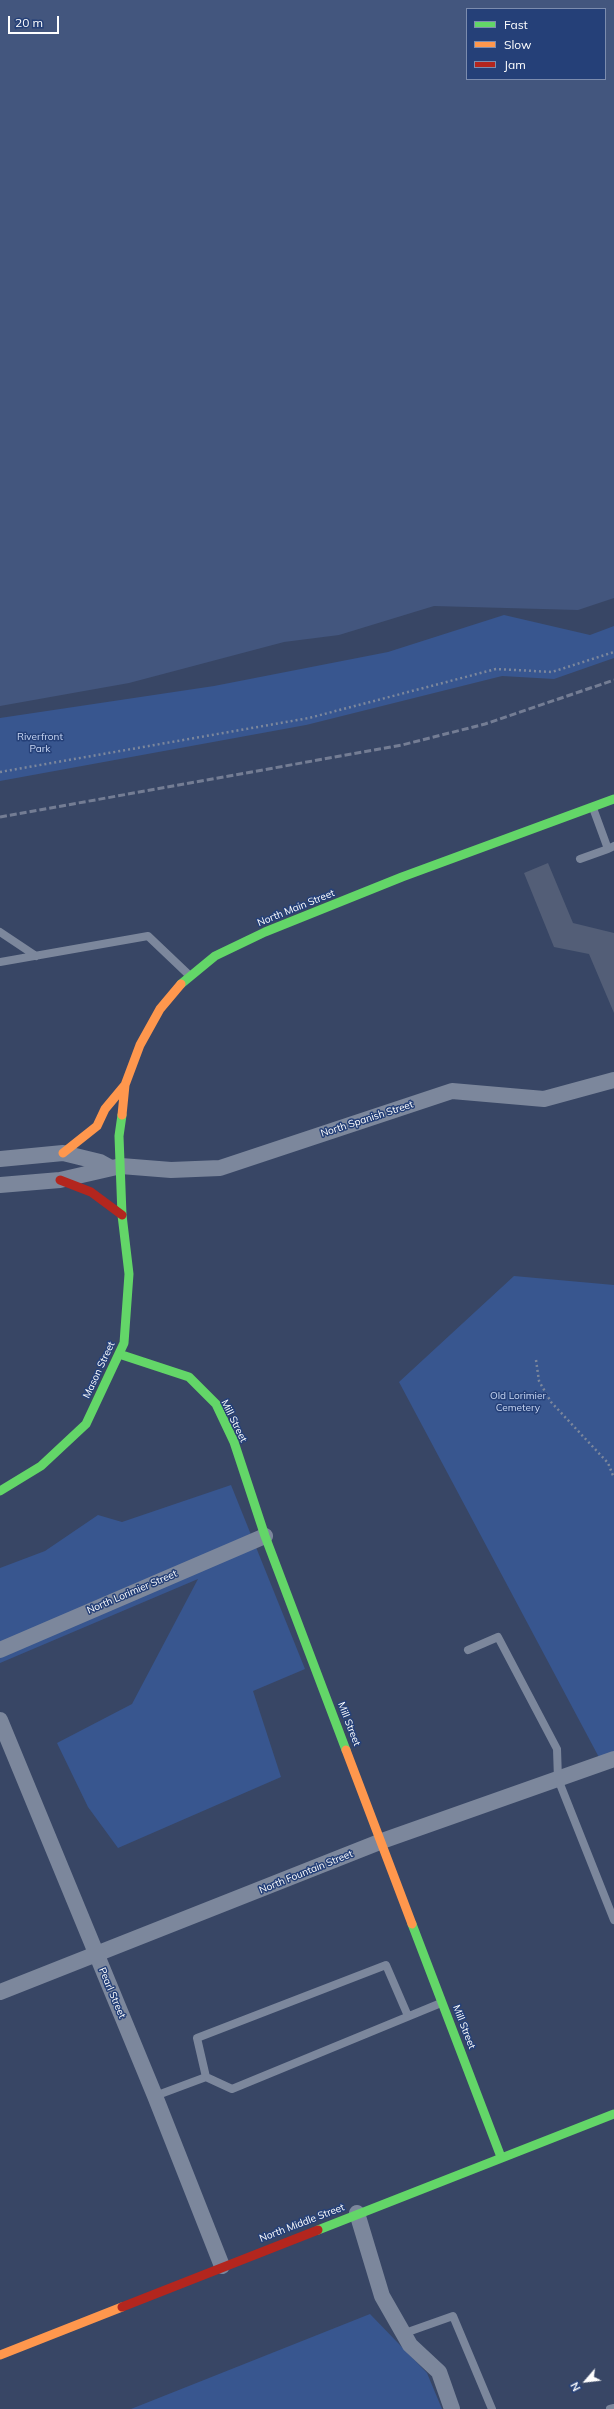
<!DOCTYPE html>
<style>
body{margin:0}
#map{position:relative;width:614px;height:2409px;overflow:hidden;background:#384665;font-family:Mulish,sans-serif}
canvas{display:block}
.legend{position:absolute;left:466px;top:8px;width:140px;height:72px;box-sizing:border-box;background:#254078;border:1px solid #7c8cae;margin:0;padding:5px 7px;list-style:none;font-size:12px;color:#fff}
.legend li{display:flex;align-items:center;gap:8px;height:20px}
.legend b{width:20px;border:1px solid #7c8cae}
.north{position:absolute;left:566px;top:2361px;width:40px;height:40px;-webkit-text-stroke:3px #254078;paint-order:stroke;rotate:242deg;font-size:11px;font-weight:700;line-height:16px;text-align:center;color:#fff}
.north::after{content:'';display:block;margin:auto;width:14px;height:18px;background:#fff;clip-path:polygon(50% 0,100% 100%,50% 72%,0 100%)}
.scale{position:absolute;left:8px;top:16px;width:51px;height:18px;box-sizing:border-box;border:2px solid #fff;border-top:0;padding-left:5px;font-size:12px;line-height:14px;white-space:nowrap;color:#fff;-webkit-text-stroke:3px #254078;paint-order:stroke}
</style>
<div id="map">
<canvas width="614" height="2409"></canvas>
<ul class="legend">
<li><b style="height:5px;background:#63d668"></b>Fast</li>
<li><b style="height:5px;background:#ff974d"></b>Slow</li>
<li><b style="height:5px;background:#b3261e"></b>Jam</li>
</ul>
<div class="north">N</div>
<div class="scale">20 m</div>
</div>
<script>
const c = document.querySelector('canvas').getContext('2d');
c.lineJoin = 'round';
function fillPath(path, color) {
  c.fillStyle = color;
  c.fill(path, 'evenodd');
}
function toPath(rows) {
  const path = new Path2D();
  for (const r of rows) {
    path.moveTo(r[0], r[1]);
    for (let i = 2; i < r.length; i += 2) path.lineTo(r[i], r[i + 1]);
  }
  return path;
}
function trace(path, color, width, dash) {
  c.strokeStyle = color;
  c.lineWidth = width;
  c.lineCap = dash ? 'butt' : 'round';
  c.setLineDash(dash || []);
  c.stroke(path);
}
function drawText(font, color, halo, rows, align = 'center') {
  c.font = font + ' Mulish,sans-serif';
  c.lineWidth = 3;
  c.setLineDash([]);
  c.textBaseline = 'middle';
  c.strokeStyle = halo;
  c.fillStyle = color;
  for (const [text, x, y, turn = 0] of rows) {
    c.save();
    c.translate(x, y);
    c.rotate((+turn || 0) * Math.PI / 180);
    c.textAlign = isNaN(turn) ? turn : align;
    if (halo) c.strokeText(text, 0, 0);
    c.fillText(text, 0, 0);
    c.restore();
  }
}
fillPath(toPath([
 [504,615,590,635,614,626,614,658,554,679,502,676,306,725,0,781,0,718,214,686,388,652],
 [514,1276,614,1285,614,1760,602,1763,399,1382],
 [231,1485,305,1669,253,1691,281,1777,118,1848,88,1807,57,1743,132,1704,198,1579,0,1663,0,1568,45,1551,98,1515,122,1522],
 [370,2314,427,2373,442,2409,131,2409]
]), '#38568f');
fillPath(toPath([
 [0,0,614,0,614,598,578,610,434,606,339,635,284,642,129,683,0,706],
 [467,9,605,9,605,79,467,79]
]), '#43567e');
fillPath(toPath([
 [548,863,573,923,614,933,614,1013,589,954,554,947,524,873]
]), '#535e77');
trace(toPath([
 [0,772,309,718,496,669,552,672,614,652],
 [536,1360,539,1381,551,1402,608,1463,614,1478]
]), '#7c879c', 2.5, [2, 3]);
trace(toPath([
 [593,808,608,849,614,846],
 [580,859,608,849],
 [0,932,36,956],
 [0,962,148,936,189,975],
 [468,1650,498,1637,557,1749,558,1779,614,1920],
 [206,2077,197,2038,386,1965,408,2016],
 [155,2096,206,2077,232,2089,441,2003],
 [405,2333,453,2316,492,2409],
 [610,2409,614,2408]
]), '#7c879c', 8);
trace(toPath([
 [0,1159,63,1153,100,1162,109,1167],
 [0,1185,60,1180,121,1166,171,1170,220,1168,452,1091,544,1099,614,1080],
 [0,1650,265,1536],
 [0,1720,155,2096,222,2266],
 [0,1992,382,1841,614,1759],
 [357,2213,382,2296,410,2345,439,2372,452,2409]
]), '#7c879c', 16);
trace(toPath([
 [181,984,215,956,265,932,402,877,614,799],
 [119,1354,189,1377,216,1404,234,1442,265,1536,346,1750],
 [0,1491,41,1466,86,1424,124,1343,129,1274,122,1215,119,1136,122,1115],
 [412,1924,501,2157],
 [318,2230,614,2114]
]), '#63d668', 9);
trace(toPath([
 [122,1115,125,1085,140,1045,160,1009,181,984],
 [63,1153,97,1126,105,1109,125,1085],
 [346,1750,412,1924],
 [0,2355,122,2307]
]), '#ff974d', 9);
trace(toPath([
 [60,1180,91,1192,122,1215],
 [122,2307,318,2230]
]), '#b3261e', 9);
trace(toPath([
 [0,817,402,745,485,724,614,680]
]), '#747d94', 3, [7, 3]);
drawText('10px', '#c9d7f3', '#254078', [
 ["Riverfront",40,737],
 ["Park",40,749],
 ["Old Lorimier",518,1396],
 ["Cemetery",518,1408]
]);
drawText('10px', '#fff', '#254078', [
 ["North Main Street",296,908,-22],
 ["North Spanish Street",367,1119,-18],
 ["Mason Street",99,1370,-65],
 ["Mill Street",234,1421,64],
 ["North Lorimier Street",132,1592,-23],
 ["Mill Street",349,1724,69],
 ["North Fountain Street",306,1872,-22],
 ["Pearl Street",112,1993,67],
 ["Mill Street",464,2027,69],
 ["North Middle Street",302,2223,-21]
]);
</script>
